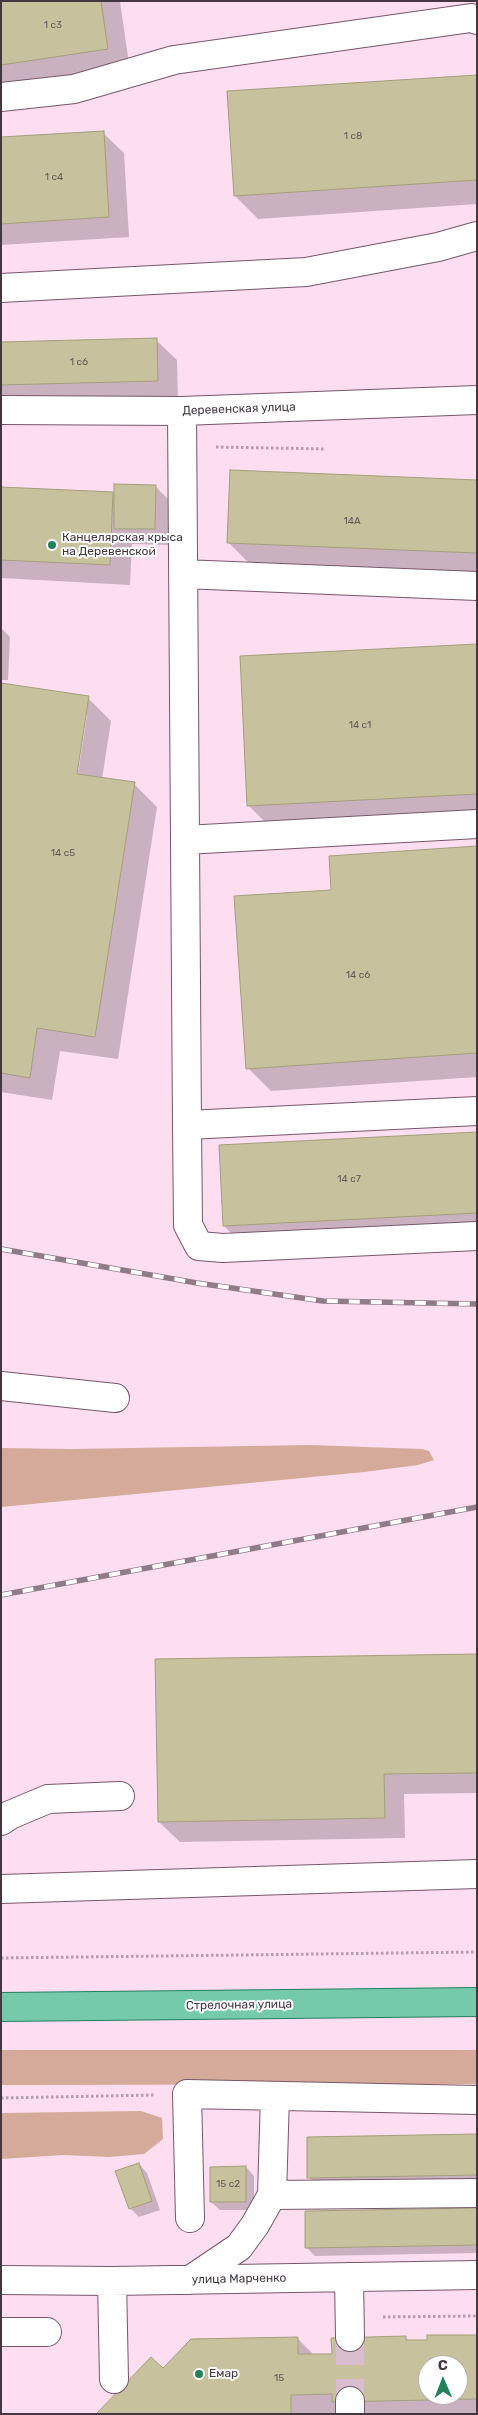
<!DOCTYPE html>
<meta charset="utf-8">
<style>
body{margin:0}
#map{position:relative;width:478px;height:2415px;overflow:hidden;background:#fcdef0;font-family:Rubik,sans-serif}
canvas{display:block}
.frame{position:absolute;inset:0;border:2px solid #453740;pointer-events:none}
.north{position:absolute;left:418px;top:2355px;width:50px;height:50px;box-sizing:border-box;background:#fff;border:1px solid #b5afb3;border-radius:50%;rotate:359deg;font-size:14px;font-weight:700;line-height:20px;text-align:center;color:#453740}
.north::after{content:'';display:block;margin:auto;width:18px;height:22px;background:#20825b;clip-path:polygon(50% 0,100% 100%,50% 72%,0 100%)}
</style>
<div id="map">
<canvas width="478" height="2415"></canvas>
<div class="frame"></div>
<div class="north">С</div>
</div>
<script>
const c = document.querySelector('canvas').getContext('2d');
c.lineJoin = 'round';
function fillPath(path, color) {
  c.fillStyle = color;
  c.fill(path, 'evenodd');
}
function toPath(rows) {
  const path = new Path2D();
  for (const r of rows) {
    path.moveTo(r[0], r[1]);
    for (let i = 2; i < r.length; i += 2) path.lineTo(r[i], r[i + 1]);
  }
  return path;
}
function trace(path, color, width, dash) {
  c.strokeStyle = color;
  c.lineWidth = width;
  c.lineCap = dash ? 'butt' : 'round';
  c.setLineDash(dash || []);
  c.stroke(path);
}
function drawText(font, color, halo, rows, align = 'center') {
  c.font = font + ' Rubik,sans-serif';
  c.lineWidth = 4;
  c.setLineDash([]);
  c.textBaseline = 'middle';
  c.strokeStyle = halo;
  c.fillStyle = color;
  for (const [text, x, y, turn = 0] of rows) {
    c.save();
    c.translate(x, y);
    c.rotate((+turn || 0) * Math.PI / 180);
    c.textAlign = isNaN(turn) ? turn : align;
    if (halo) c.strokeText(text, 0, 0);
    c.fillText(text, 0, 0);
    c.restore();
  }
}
fillPath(toPath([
 [310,1445,422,1449,429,1451,434,1460,418,1465,364,1472,1,1507,1,1448,72,1449],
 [1,2050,477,2050,477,2084,1,2085],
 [141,2111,162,2118,163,2139,144,2154,109,2157,63,2155,1,2159,1,2113]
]), '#d5aa9a');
fillPath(toPath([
 [1,1,120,1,130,71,1,92],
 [477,76,477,204,258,219,235,196],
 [103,133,124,153,129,237,1,245,1,139],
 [156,340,177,360,178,401,1,405,1,344],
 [477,481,477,575,251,565,228,542],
 [155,486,171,502,170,545,132,544,130,585,1,578,1,488,113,493,115,495],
 [1,628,10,637,8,680,1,680],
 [477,645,477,817,271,828,248,805],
 [1,684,88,698,111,721,102,779,134,784,157,807,118,1059,60,1051,52,1100,1,1092],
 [85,715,87,715,77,780,75,780],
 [477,847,477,1077,271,1091,248,1068,332,891],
 [477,1133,477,1237,247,1249,224,1226],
 [477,1655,477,1793,404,1794,405,1838,180,1842,159,1822],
 [477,2135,477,2183,317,2186,309,2177],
 [139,2164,147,2173,160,2210,139,2217,130,2208],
 [246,2167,254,2176,254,2210,220,2210,211,2202],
 [477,2210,477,2253,315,2256,307,2248],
 [477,2336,477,2414,98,2414,163,2369,297,2338,314,2355,333,2355,405,2337,409,2341],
 [428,2365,458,2365,458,2395,428,2395]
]), '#0003');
const building = toPath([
 [1,1,101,1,108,49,1,65,1,1],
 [477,75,477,180,234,196,227,91,477,75],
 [104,131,109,217,1,224,1,137,104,131],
 [157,338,158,381,1,385,1,342,157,338],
 [230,470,477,480,477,553,227,543,230,470],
 [114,484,156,485,155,529,114,529,114,484],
 [1,487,113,492,110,565,1,560,1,487],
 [477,644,477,794,247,806,240,656,477,644],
 [1,683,89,696,77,774,135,782,95,1037,37,1028,30,1078,1,1073,1,683],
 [477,846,477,1053,246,1069,234,896,331,890,329,856,477,846],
 [477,1132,477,1213,223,1226,219,1145,477,1132],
 [477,1654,477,1773,384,1774,385,1818,158,1822,155,1659,477,1654],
 [477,2134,477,2175,307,2178,307,2137,477,2134],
 [139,2163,152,2201,129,2209,115,2171,139,2163],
 [246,2166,246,2202,210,2202,210,2167,246,2166],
 [477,2208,477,2245,305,2248,305,2211,477,2208],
 [427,2335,477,2335,477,2399,332,2402,332,2394,291,2395,291,2414,96,2414,151,2357,163,2368,191,2339,298,2337,298,2354,332,2354,331,2338,406,2336,406,2340,427,2340,427,2335],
 [428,2365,458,2365,458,2395,428,2395,428,2365]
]);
fillPath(building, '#c7c29d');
trace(building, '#a39e7a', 1);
trace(toPath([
 [350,2337,350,2401]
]), '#d7bdcd', 28, [28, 14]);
const minor = toPath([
 [1,97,74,89,174,60,471,18,477,20],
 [1,288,306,272,438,247,477,236],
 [1,410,182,411,477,400],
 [182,411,187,1125,477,1111],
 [183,574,477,586],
 [185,840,477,824],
 [187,1125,188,1225,199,1246,223,1248,477,1236],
 [1,1386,115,1398],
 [1,1821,10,1815,48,1799,120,1796],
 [1,1889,477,1874],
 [275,2096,272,2195,477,2193],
 [190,2218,187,2094,477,2100],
 [349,2277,350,2337],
 [1,2280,112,2281,477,2275],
 [190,2280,239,2247,255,2225,272,2195],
 [112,2281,114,2379],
 [1,2332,47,2332],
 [350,2414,350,2401]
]);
const major = toPath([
 [1,2007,477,2002]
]);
trace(minor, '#76576a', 30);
trace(major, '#277f60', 30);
trace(toPath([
 [216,447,326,449],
 [1,1958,477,1952],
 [1,2098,154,2095],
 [383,2317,477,2316]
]), '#b49cab', 3, [2.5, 2.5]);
trace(minor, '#fff', 28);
trace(major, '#74caaa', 28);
const rail = toPath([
 [1,1249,197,1283,323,1301,477,1304],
 [1,1595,477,1507]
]);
trace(rail, '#907b88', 5.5);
trace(rail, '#fff', 4, [11]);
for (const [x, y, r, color] of [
 [52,545,5,"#20825b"],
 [199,2374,5,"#20825b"]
]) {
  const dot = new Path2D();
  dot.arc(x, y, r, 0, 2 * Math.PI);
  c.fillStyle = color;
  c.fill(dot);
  trace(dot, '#fff', 2);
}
drawText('10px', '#665a57', null, [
 ["1 с3",53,25],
 ["1 с8",353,136],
 ["1 с4",54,177],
 ["1 с6",79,362],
 ["14А",352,521],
 ["14 с1",360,725],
 ["14 с5",63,853],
 ["14 с6",358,975],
 ["14 с7",349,1179],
 ["15 с2",228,2184],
 ["15",279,2378]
]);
drawText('12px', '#453740', '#fff', [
 ["Деревенская улица",239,409,-2],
 ["Стрелочная улица",239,2005,-1],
 ["улица Марченко",239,2279,-1]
]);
drawText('12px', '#453740', '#fff', [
 ["Канцелярская крыса",62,538],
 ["на Деревенской",62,552],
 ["Емар",209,2374]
], 'left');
</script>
